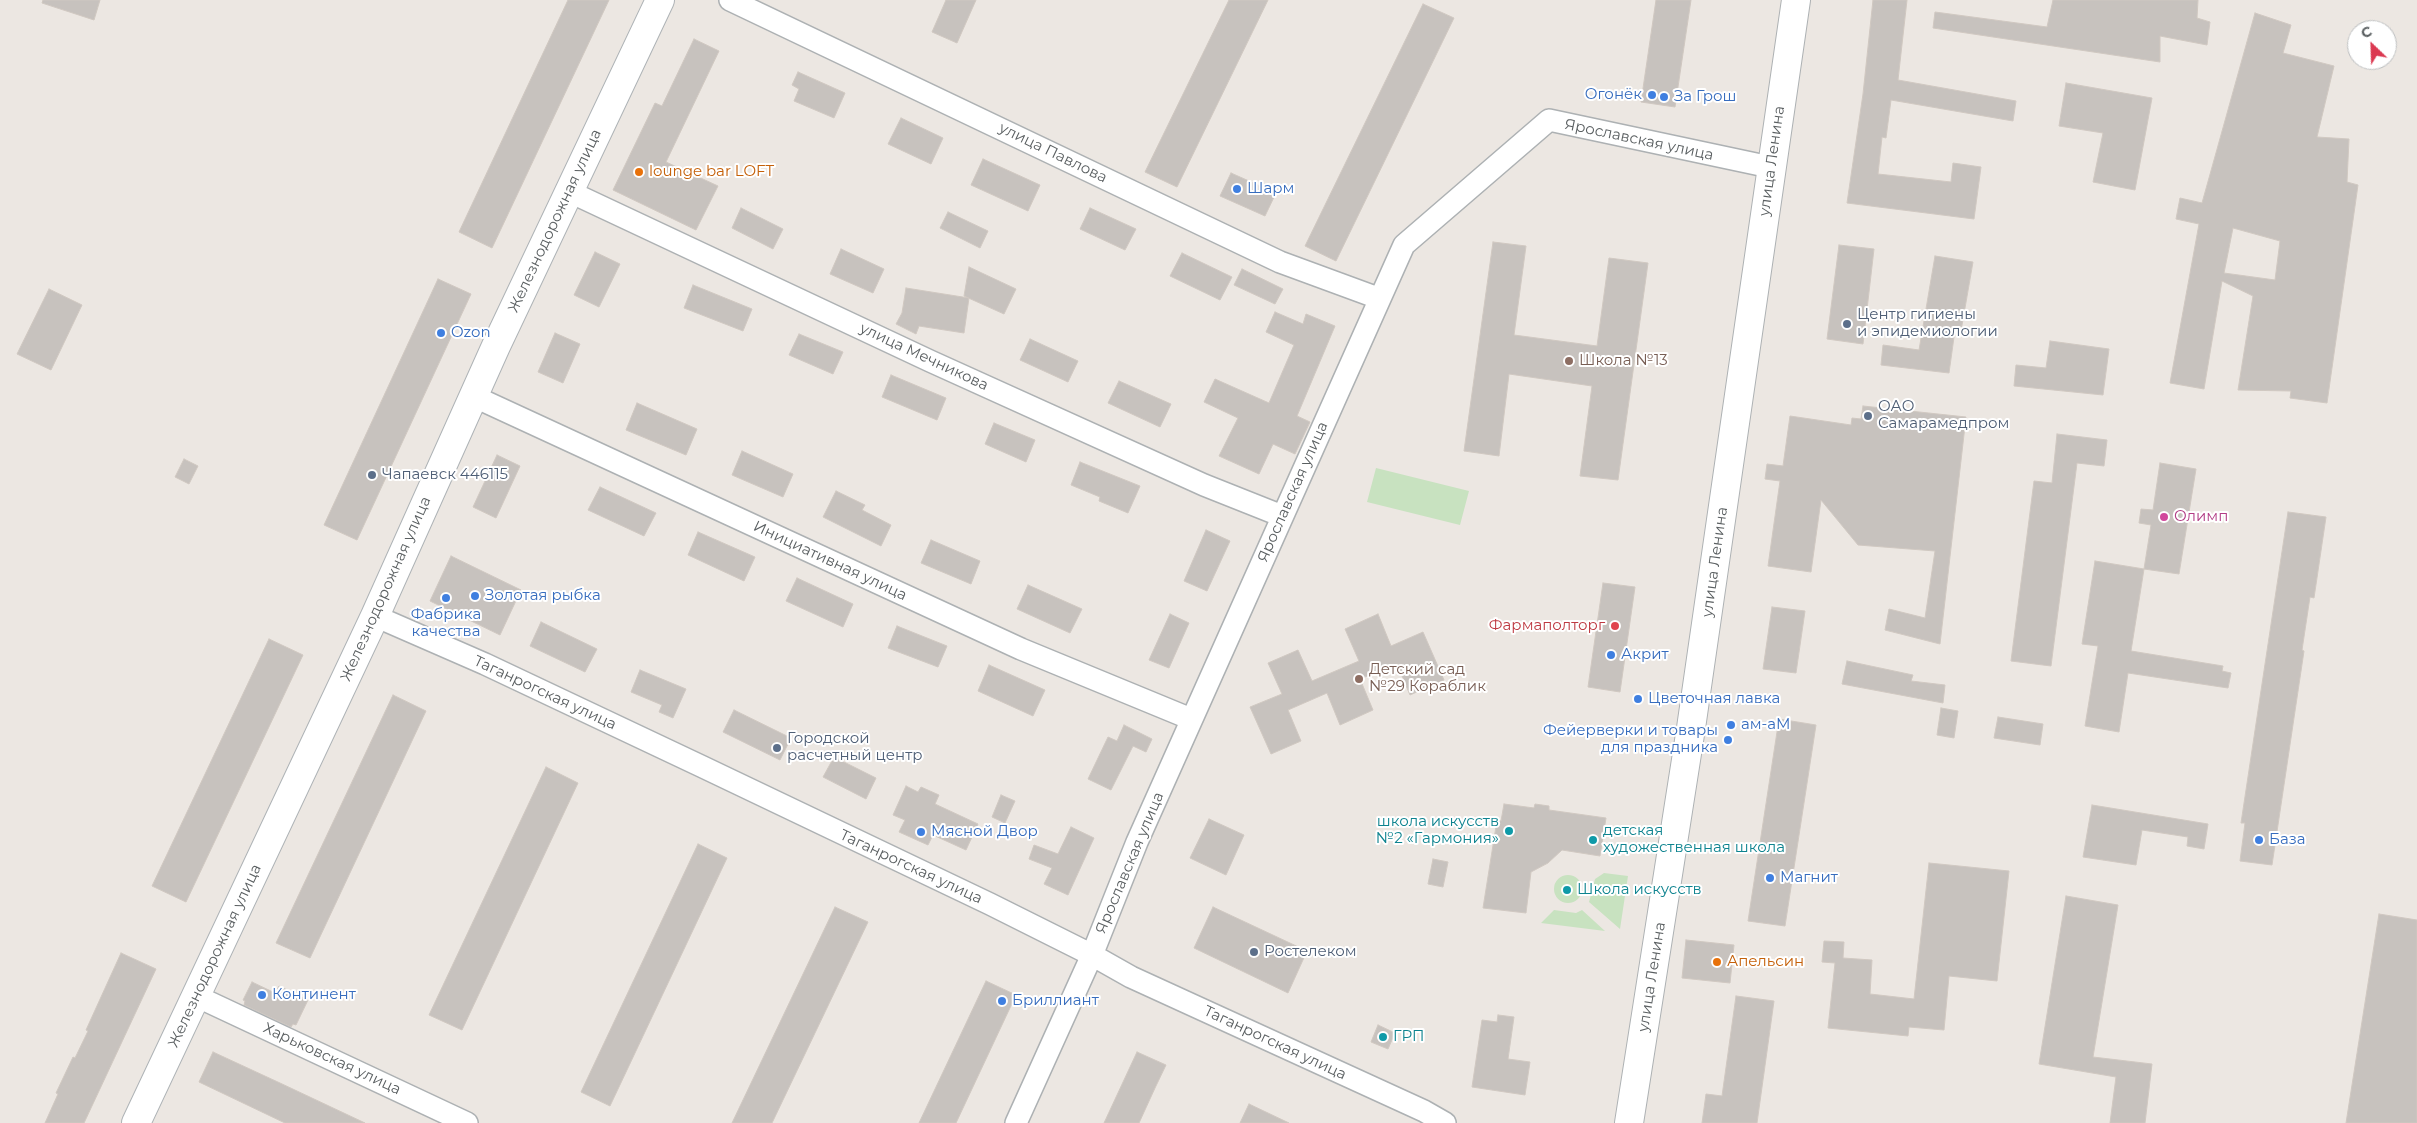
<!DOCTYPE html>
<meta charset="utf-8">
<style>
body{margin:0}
#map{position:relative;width:2417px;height:1123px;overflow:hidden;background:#ece7e2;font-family:Montserrat,sans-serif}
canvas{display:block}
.north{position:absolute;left:2347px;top:20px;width:50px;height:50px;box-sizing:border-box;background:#fff;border:1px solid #bdbfc0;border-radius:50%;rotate:336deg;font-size:14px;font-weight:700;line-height:20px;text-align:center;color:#5a5f61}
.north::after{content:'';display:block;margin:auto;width:18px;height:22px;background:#db3951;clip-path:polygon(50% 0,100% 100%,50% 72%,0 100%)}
</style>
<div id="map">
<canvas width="2417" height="1123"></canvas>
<div class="north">С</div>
</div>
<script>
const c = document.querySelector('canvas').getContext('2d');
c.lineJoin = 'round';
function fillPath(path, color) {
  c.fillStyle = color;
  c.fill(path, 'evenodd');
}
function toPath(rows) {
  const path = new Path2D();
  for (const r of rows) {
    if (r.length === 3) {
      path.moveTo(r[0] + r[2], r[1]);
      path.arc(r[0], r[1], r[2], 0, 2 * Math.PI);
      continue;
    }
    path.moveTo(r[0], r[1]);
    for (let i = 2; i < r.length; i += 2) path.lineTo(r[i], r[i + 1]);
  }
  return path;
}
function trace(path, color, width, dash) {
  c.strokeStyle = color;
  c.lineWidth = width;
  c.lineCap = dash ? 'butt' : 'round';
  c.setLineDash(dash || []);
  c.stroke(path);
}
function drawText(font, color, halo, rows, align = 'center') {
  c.font = font + ' Montserrat,sans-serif';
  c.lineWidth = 4;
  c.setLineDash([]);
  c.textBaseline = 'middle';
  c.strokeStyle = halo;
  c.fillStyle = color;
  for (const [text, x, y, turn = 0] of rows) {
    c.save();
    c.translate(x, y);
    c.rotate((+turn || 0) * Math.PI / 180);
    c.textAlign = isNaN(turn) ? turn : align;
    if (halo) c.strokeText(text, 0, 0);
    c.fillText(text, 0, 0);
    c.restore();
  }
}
fillPath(toPath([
 [1376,468,1469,491,1460,525,1367,502],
 [1604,873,1628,876,1620,929,1589,902,1595,879],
 [1568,889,14],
 [1554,910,1576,913,1582,910,1605,931,1541,923]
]), '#c8e2c0');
const building = toPath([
 [43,0,100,0,94,20,42,3,43,0],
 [568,0,609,0,492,248,459,232,568,0],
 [946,0,976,0,957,43,932,32,946,0],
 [1229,0,1268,0,1177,187,1145,172,1229,0],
 [1656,0,1691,0,1675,107,1641,102,1656,0],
 [1873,0,1907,0,1898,80,2016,101,2013,121,1891,100,1886,138,1882,137,1878,174,1951,182,1953,163,1981,167,1974,219,1847,203,1863,94,1873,0],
 [2053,0,2198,0,2197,18,2210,22,2207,45,2160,36,2160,62,1933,28,1935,12,2047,27,2053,0],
 [1423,4,1454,18,1336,261,1305,246,1423,4],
 [2255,13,2291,25,2283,53,2334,66,2317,137,2349,139,2347,182,2358,185,2327,403,2290,398,2291,391,2238,390,2253,296,2222,281,2204,389,2170,383,2199,224,2176,219,2180,198,2202,203,2255,13],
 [2233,228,2280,241,2275,280,2224,273,2233,228],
 [694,39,719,51,666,162,718,186,696,230,613,190,655,103,662,106,694,39],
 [798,72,845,93,834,118,794,101,799,89,792,85,798,72],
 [2066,83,2152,98,2135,190,2093,182,2103,133,2059,126,2066,83],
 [901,118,943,138,931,164,888,144,901,118],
 [983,159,1040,185,1028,211,971,185,983,159],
 [1231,173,1276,193,1265,216,1220,196,1231,173],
 [741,208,783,229,773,249,732,228,741,208],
 [1090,208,1136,229,1125,250,1080,229,1090,208],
 [948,212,988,231,980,248,940,228,948,212],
 [1493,242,1526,246,1514,335,1597,346,1609,258,1648,263,1618,480,1580,476,1592,386,1509,374,1499,456,1464,451,1493,242],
 [1839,245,1874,249,1863,344,1827,339,1839,245],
 [841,249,884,269,873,293,830,274,841,249],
 [595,252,620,264,599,307,574,295,595,252],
 [1182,253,1232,277,1220,300,1170,276,1182,253],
 [1935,256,1973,262,1961,331,1955,330,1949,373,1881,365,1883,345,1919,350,1935,256],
 [969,267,1016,289,1004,314,964,296,969,267],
 [1242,269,1283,289,1275,304,1234,285,1242,269],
 [438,279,471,294,357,540,324,525,438,279],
 [693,285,752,309,743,331,684,308,693,285],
 [906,288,969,298,964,333,919,326,916,334,896,324,902,313,906,288],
 [49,289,82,305,51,370,17,354,49,289],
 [1275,312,1303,324,1306,314,1335,326,1297,416,1310,422,1295,454,1273,444,1259,474,1219,456,1238,418,1204,402,1215,379,1269,403,1294,345,1266,332,1275,312],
 [555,333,580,344,563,383,538,372,555,333],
 [799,334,843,352,833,374,789,355,799,334],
 [1030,339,1078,361,1068,382,1020,360,1030,339],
 [2050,341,2109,349,2103,395,2014,386,2016,365,2046,368,2050,341],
 [891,375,946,398,937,420,882,397,891,375],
 [1119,381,1171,404,1160,427,1108,403,1119,381],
 [637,403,697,429,686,455,626,430,637,403],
 [1863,406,1966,417,1940,644,1885,630,1889,609,1925,618,1935,551,1858,545,1821,500,1811,572,1768,566,1780,481,1765,479,1767,464,1783,466,1790,416,1851,425,1852,418,1861,419,1863,406],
 [994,423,1035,440,1026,462,985,444,994,423],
 [2057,434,2107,440,2104,466,2077,463,2051,666,2011,661,2034,481,2052,483,2057,434],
 [742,451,793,474,783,497,732,475,742,451],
 [497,455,520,466,496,518,473,507,497,455],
 [184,459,198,466,189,484,175,477,184,459],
 [1080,462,1140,486,1128,513,1099,501,1100,497,1071,485,1080,462],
 [2160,463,2196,469,2179,574,2144,569,2151,525,2139,523,2141,509,2153,510,2160,463],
 [600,487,656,513,644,536,588,510,600,487],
 [836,491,865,505,862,510,891,525,881,546,823,517,836,491],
 [2288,512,2326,517,2314,598,2310,597,2302,650,2304,651,2272,865,2240,861,2245,823,2241,823,2288,512],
 [1206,530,1230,541,1207,591,1184,581,1206,530],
 [698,532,755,557,744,581,688,555,698,532],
 [931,540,980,561,971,584,921,563,931,540],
 [451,556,521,590,500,635,430,601,451,556],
 [2095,561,2144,569,2131,651,2223,666,2222,671,2231,673,2228,688,2128,673,2119,732,2085,726,2098,646,2082,644,2095,561],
 [797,578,853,604,843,627,786,601,797,578],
 [1603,583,1635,587,1620,692,1588,687,1603,583],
 [1028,585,1082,609,1070,633,1017,609,1028,585],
 [1772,607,1805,611,1796,673,1763,669,1772,607],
 [1170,614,1189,623,1169,668,1149,660,1170,614],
 [1378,614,1391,646,1423,632,1444,680,1410,695,1397,664,1360,679,1373,710,1340,725,1327,693,1288,710,1301,741,1271,754,1250,707,1282,694,1268,663,1298,650,1312,681,1359,661,1345,629,1378,614],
 [541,622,597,649,585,672,530,646,541,622],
 [897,626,947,646,938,667,888,648,897,626],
 [269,639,303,655,186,902,152,886,269,639],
 [1847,661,1913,675,1911,681,1945,685,1943,703,1842,684,1847,661],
 [989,665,1045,690,1033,716,978,691,989,665],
 [640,670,686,689,673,718,659,712,662,705,631,692,640,670],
 [393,695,426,711,310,958,276,943,393,695],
 [1941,708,1958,711,1954,738,1937,735,1941,708],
 [734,710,791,738,780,760,723,732,734,710],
 [1998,717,2043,724,2040,745,1994,738,1998,717],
 [1779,719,1816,725,1785,926,1748,921,1779,719],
 [1124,725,1152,739,1146,752,1133,746,1111,790,1088,779,1108,737,1117,741,1124,725],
 [834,757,876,778,866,799,823,777,834,757],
 [546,767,578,783,462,1030,429,1015,546,767],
 [906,786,918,792,921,787,939,795,935,804,978,824,966,850,933,835,928,845,899,832,905,820,893,815,906,786],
 [1001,795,1015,801,1005,823,992,817,1001,795],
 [1504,804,1534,808,1535,804,1549,806,1549,810,1606,818,1600,856,1562,850,1548,863,1531,872,1526,913,1483,908,1497,820,1501,821,1504,804],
 [2092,805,2208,824,2204,849,2187,846,2188,837,2142,830,2136,865,2083,857,2092,805],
 [1209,819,1244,835,1226,875,1190,858,1209,819],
 [1071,827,1094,838,1068,895,1044,884,1052,868,1029,859,1034,845,1058,854,1071,827],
 [698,844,727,858,610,1106,581,1092,698,844],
 [1433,859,1448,862,1443,887,1428,884,1433,859],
 [1929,863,2009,871,1997,981,1949,976,1944,1030,1909,1027,1908,1036,1828,1028,1835,963,1822,962,1824,941,1844,942,1843,958,1872,960,1870,994,1914,999,1929,863],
 [2066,896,2118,905,2093,1057,2152,1064,2145,1123,2110,1123,2116,1077,2039,1064,2066,896],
 [835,907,868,922,772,1123,732,1123,835,907],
 [1213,907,1307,951,1288,993,1194,948,1213,907],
 [2379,914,2417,920,2417,1123,2346,1123,2379,914],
 [1686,940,1734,945,1730,983,1682,978,1686,940],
 [121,953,156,969,84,1123,45,1123,58,1094,56,1093,73,1057,75,1058,88,1031,86,1030,121,953],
 [986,981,1016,995,956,1123,919,1123,986,981],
 [252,982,275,993,279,986,308,1000,296,1025,293,1024,291,1027,244,1005,245,1001,243,1000,252,982],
 [1736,996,1774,1001,1757,1123,1702,1123,1706,1094,1722,1096,1736,996],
 [1498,1015,1514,1017,1508,1059,1530,1062,1525,1095,1472,1087,1482,1020,1497,1022,1498,1015],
 [1378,1025,1395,1033,1388,1049,1371,1042,1378,1025],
 [213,1052,280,1083,365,1123,285,1123,199,1082,213,1052],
 [1137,1052,1166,1065,1155,1088,1139,1123,1104,1123,1137,1052],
 [1249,1104,1289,1123,1240,1123,1249,1104]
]);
fillPath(building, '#c7c2be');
trace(building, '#d0c8c1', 1);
const minor = toPath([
 [730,0,1280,262,1378,298],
 [568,191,930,361,1204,485,1282,516],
 [473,396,1021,649,1191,719],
 [375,616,485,664,703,767,990,904,1092,955,1131,977,1424,1111,1445,1123],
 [196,996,467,1123],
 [1016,1123,1092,955,1137,842,1404,245,1549,120,1770,167]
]);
const tertiary = toPath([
 [1629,1123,1691,728,1796,0]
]);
const secondary = toPath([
 [136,1123,375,616,496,346,660,0]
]);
trace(minor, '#adb1b3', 24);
trace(tertiary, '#adb1b3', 30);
trace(secondary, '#aeb3b6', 30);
trace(minor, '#fff', 21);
trace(tertiary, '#fff', 28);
trace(secondary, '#fff', 28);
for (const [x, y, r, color] of [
 [1652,95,5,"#3f7fe0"],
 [1664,97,5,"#3f7fe0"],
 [639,172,5,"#e8710a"],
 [1237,189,5,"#3f7fe0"],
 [1847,324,5,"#5c6f8a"],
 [441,333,5,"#3f7fe0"],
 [1569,361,5,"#8d6e63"],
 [1868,416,5,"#5c6f8a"],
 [372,475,5,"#5c6f8a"],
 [2164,517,5,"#d1479c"],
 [475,596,5,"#3f7fe0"],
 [446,598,5,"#3f7fe0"],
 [1615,626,5,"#e0444e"],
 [1611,655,5,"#3f7fe0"],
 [1359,679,5,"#8d6e63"],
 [1638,699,5,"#3f7fe0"],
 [1731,725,5,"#3f7fe0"],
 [1728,740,5,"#3f7fe0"],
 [777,748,5,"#5c6f8a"],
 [1509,831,5,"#0f9aa8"],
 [921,832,5,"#3f7fe0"],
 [1593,840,5,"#0f9aa8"],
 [2259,840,5,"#3f7fe0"],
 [1770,878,5,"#3f7fe0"],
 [1567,890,5,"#0f9aa8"],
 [1254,952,5,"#5c6f8a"],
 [1717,962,5,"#e8710a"],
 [262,995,5,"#3f7fe0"],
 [1002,1001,5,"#3f7fe0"],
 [1383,1037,5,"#0f9aa8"]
]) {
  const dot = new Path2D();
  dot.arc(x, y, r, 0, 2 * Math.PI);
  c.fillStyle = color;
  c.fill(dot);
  trace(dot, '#fff', 2);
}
drawText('15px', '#366cbe', '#fff', [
 ["Огонёк",1642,95,"right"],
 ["За Грош",1674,97],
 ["Шарм",1247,189],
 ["Ozon",451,333],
 ["Золотая рыбка",485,596],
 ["Фабрика",446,615,"center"],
 ["качества",446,632,"center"],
 ["Акрит",1621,655],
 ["Цветочная лавка",1648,699],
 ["ам-аМ",1741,725],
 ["Фейерверки и товары",1718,731,"right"],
 ["для праздника",1718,748,"right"],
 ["Мясной Двор",931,832],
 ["База",2269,840],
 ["Магнит",1780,878],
 ["Континент",272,995],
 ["Бриллиант",1012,1001]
], 'left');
drawText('15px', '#5a5f61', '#fff', [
 ["Ярославская улица",1639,140,12],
 ["улица Павлова",1053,153,26],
 ["улица Ленина",1772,161,-82],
 ["Железнодорожная улица",555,221,-65],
 ["улица Мечникова",924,357,25],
 ["Ярославская улица",1293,492,-66],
 ["Инициативная улица",830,561,25],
 ["улица Ленина",1715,562,-82],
 ["Железнодорожная улица",386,589,-66],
 ["Таганрогская улица",545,693,25],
 ["Ярославская улица",1130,863,-67],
 ["Таганрогская улица",911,867,25],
 ["Железнодорожная улица",215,956,-65],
 ["улица Ленина",1652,977,-81],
 ["Таганрогская улица",1275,1043,25],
 ["Харьковская улица",332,1059,25]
]);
drawText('15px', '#c56008', '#fff', [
 ["lounge bar LOFT",649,172],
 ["Апельсин",1727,962]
], 'left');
drawText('15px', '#4e5e75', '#fff', [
 ["Центр гигиены",1857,315],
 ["и эпидемиологии",1857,332],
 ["ОАО",1878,407],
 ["Самарамедпром",1878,424],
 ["Чапаевск 446115",382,475],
 ["Городской",787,739],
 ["расчетный центр",787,756],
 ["Ростелеком",1264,952]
], 'left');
drawText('15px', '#785e54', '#fff', [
 ["Школа №13",1579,361],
 ["Детский сад",1369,670],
 ["№29 Кораблик",1369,687]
], 'left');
drawText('15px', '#b23c85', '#fff', [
 ["Олимп",2174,517]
], 'left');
drawText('15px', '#be3a42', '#fff', [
 ["Фармаполторг",1605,626]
], 'right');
drawText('15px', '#0d838f', '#fff', [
 ["школа искусств",1499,822,"right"],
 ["№2 «Гармония»",1499,839,"right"],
 ["детская",1603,831],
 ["художественная школа",1603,848],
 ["Школа искусств",1577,890],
 ["ГРП",1393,1037]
], 'left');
</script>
